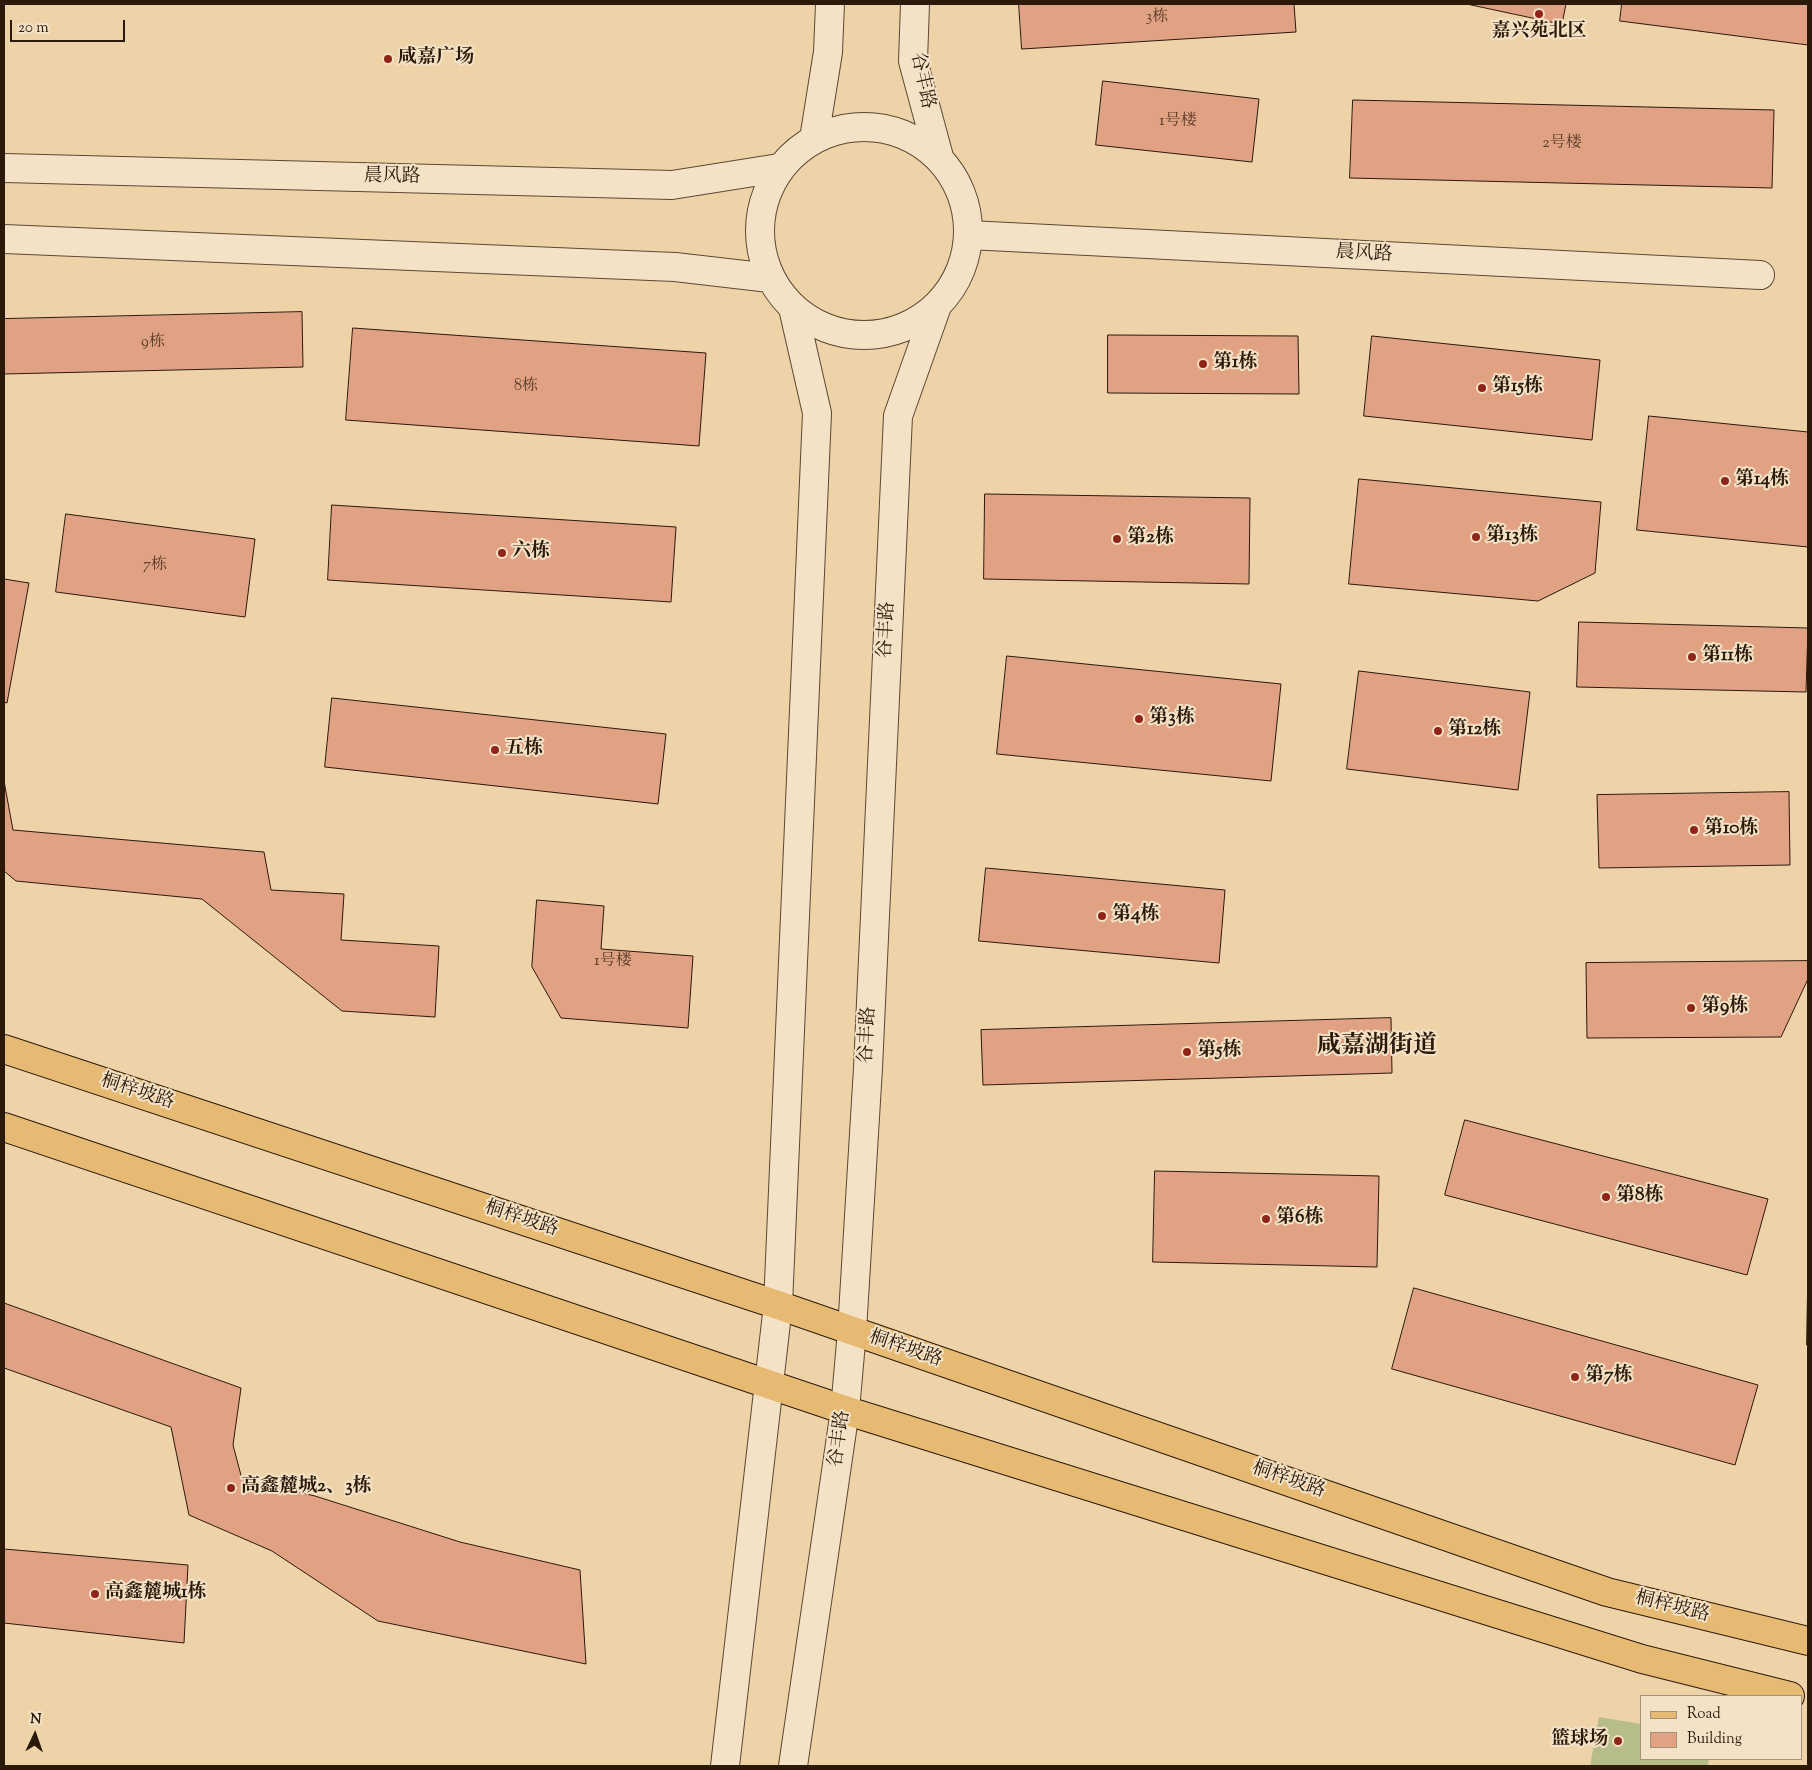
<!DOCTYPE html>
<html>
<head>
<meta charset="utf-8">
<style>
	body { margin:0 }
	#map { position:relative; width:1812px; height:1770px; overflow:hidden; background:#eed3a9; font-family:"Sorts Mill Goudy",serif }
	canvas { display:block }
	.frame { position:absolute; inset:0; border:5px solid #2b190a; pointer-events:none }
	.legend { position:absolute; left:1640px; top:1695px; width:162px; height:65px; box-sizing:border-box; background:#f4e2c7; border:1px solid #a4927b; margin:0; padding:6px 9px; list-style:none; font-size:15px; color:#2b190a }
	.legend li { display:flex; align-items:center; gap:10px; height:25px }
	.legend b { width:25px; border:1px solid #a4927b }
	.north { position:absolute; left:10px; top:1710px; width:50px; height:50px; -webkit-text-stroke:4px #f4e2c7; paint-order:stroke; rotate:3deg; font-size:14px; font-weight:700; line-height:20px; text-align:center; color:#2b190a }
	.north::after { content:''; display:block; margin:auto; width:18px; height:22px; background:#2b190a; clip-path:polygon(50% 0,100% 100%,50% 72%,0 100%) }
	.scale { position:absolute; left:10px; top:20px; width:115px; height:22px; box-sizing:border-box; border:2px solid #2b190a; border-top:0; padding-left:6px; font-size:15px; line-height:18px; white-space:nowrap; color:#2b190a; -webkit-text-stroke:4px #f4e2c7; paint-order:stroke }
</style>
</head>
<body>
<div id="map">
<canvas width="1812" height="1770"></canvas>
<div class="frame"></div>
<ul class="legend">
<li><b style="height:6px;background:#e7ba74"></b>Road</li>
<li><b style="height:14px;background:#e1a283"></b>Building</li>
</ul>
<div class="north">N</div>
<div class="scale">20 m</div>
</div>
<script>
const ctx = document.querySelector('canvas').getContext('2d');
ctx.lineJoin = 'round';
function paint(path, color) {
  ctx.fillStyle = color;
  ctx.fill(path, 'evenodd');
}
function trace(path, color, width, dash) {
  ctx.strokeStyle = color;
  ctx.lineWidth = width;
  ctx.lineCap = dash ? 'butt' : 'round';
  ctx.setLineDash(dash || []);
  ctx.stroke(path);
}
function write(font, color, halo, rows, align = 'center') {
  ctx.font = font + ' "Sorts Mill Goudy","Noto Serif SC",serif';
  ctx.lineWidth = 4;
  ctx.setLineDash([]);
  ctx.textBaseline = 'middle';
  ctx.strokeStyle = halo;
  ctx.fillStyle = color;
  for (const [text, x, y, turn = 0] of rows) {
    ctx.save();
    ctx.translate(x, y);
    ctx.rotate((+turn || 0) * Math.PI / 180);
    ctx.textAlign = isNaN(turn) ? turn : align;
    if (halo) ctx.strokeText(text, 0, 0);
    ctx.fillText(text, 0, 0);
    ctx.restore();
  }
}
paint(new Path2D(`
	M1599,1717L1641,1724V1759H1709L1708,1766H1590Z`), '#b7bd89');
const building = new Path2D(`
	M1019,4H1294L1296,32L1022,49Z
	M1467,4H1566L1562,24Z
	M1622,4H1808V45L1620,21Z
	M1103,81L1259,99L1252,162L1096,145Z
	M1353,100L1774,110L1772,188L1350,178Z
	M302,312L303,367L4,374V319Z
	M353,328L706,353L699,446L346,420Z
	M1108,335L1298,336L1299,394L1108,393Z
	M1372,336L1600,360L1592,440L1364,416Z
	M1649,416L1808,432V547L1637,530Z
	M1359,479L1601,502L1595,573L1538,601L1349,584Z
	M985,494L1250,498L1249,584L984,579Z
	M332,505L676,527L671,602L328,580Z
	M66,514L255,539L245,617L56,592Z
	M4,579L29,583L7,703L4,702Z
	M1579,622L1808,628L1806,692L1577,687Z
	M1007,656L1281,684L1271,781L997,754Z
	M1359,671L1530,692L1518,790L1347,769Z
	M332,698L666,734L658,804L325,767Z
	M4,781L13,830L264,852L271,890L344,894L341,940L439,946L435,1017L342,1011L202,899L16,881L4,871Z
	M1789,792L1790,865L1599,868L1597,795Z
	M986,868L1225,890L1219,963L979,941Z
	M537,900L604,906L601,949L693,956L688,1028L561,1018L532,967Z
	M1808,961V979L1781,1037L1587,1038L1586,963Z
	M1391,1018L1392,1073L983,1085L981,1030Z
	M1465,1120L1768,1199L1747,1275L1445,1195Z
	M1155,1171L1379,1176L1377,1267L1153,1262Z
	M1808,1268V1345H1807Z
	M1414,1288L1758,1385L1735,1465L1392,1369Z
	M4,1303L241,1388L233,1445L242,1479L315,1496L460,1542L580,1570L586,1664L378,1621L272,1551L189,1515L171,1427L4,1368Z
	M4,1549L188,1565L184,1643L4,1623Z`);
paint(building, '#e1a283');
trace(building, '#2b190a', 1);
const tertiary = new Path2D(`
	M915,4L913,61L939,157
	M760 231a104 104 0 1 1 208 0a104 104 0 1 1-208 0Z
	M814,139L828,52L830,4
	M4,168L672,185L779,168
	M969,235L1760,275
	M4,239L675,267L770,278
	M725,1766L778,1305L817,413L793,308
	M793,1766L845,1410L852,1331L868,1068L898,416L937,306`);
const primary = new Path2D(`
	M4,1049L778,1305L1607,1592L1808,1641
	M4,1127L854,1413L1642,1659L1790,1696`);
trace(tertiary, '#5c4832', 30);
trace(primary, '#2b190a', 30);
trace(tertiary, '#f4e2c7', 28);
trace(primary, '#e7ba74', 28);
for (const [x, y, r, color] of [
	[1539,14,5,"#8f2418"],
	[388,59,5,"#8f2418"],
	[1203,364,5,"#8f2418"],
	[1482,388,5,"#8f2418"],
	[1725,481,5,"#8f2418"],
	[1476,537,5,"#8f2418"],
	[1117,539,5,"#8f2418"],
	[502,553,5,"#8f2418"],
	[1692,657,5,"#8f2418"],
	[1139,719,5,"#8f2418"],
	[1438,731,5,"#8f2418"],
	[495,750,5,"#8f2418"],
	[1694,830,5,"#8f2418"],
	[1102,916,5,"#8f2418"],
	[1691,1008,5,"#8f2418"],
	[1187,1052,5,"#8f2418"],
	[1606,1197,5,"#8f2418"],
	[1266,1219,5,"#8f2418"],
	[1575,1377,5,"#8f2418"],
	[231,1488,5,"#8f2418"],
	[95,1594,5,"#8f2418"],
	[1618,1741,5,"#8f2418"]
]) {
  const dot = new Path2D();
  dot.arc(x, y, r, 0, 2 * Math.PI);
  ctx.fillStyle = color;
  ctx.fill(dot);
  trace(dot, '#f4e2c7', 2);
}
write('16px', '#583b28', null, [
	["3栋",1157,18],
	["1号楼",1178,122],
	["2号楼",1562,144],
	["9栋",153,343],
	["8栋",526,387],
	["7栋",155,566],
	["1号楼",613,962]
]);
write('bold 19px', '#2b190a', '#f4e2c7', [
	["嘉兴苑北区",1539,33,"center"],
	["咸嘉广场",398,59],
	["第1栋",1213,364],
	["第15栋",1492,388],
	["第14栋",1735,481],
	["第13栋",1486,537],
	["第2栋",1127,539],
	["六栋",512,553],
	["第11栋",1702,657],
	["第3栋",1149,719],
	["第12栋",1448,731],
	["五栋",505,750],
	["第10栋",1704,830],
	["第4栋",1112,916],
	["第9栋",1701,1008],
	["第5栋",1197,1052],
	["第8栋",1616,1197],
	["第6栋",1276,1219],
	["第7栋",1585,1377],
	["高鑫麓城2、3栋",241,1488],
	["高鑫麓城1栋",105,1594],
	["篮球场",1608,1741,"right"]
], 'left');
write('19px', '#2b190a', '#f4e2c7', [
	["谷丰路",921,81,78],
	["晨风路",392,178,1],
	["晨风路",1364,255,3],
	["谷丰路",888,630,-87],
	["谷丰路",869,1035,-87],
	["桐梓坡路",137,1093,18],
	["桐梓坡路",521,1220,18],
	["桐梓坡路",905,1350,19],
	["谷丰路",841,1439,-82],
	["桐梓坡路",1288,1481,19],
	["桐梓坡路",1672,1608,14]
]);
write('bold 24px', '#2b190a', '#f4e2c7', [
	["咸嘉湖街道",1377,1048]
]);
</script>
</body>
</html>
